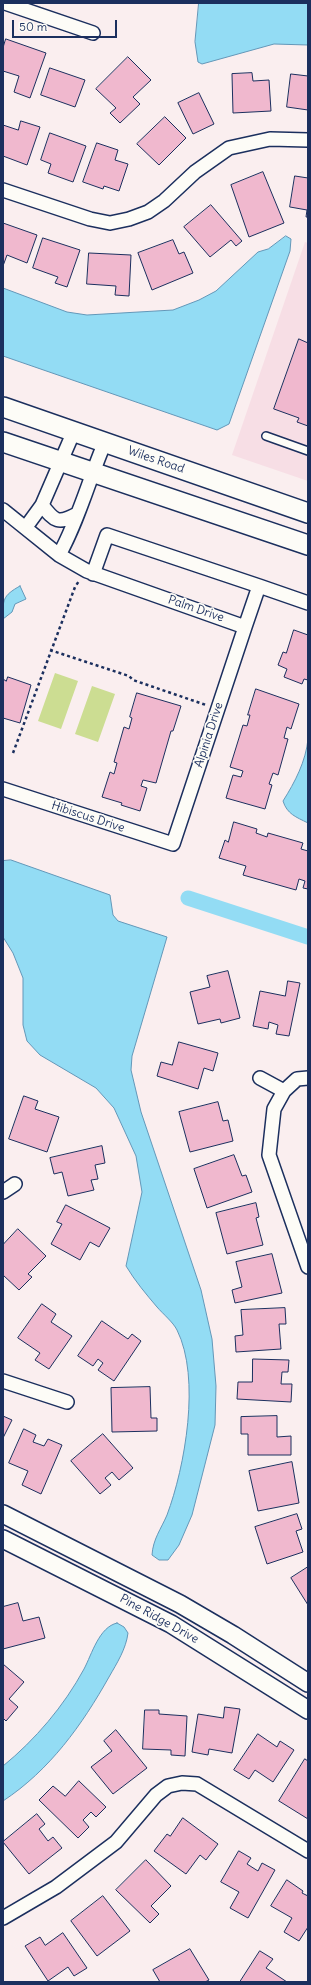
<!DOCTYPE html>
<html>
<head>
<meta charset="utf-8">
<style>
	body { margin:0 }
	#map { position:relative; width:311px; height:1985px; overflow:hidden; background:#faeeef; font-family:Delius,sans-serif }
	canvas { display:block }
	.frame { position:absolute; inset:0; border:4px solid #1b2f5e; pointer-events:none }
	.scale { position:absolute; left:12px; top:20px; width:105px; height:18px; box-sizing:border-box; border:2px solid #1b2f5e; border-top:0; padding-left:5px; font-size:12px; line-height:14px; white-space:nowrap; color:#1b2f5e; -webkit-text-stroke:3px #fdfcf7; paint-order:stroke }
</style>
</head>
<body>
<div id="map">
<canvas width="311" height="1985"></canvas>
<div class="frame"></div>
<div class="scale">50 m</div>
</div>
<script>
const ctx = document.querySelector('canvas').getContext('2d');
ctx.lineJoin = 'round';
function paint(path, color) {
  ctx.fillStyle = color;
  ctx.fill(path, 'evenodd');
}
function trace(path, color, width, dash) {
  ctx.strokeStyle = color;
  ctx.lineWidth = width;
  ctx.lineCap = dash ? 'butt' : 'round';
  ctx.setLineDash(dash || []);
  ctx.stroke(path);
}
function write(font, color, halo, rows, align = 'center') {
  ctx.font = font + ' Delius,sans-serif';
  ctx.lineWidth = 3.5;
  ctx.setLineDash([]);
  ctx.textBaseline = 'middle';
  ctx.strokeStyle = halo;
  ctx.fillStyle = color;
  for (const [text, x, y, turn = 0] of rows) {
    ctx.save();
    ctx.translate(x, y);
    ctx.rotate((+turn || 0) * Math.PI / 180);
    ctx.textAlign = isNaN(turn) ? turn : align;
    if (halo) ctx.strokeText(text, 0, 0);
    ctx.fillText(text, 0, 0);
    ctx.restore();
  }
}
paint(new Path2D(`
	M305,242L308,243V481L232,455Z`), '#f7dee5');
paint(new Path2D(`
	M55,673L78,681L61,729L38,721Z
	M92,686L115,694L98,742L75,734Z`), '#ccdd92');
const water = new Path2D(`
	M199,3H308V45L274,44L202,64L198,62L195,42Z
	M286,236L291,239L290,251L229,424L217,430L3,356V288L67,312L87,315L173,310L199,300L216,291L258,252L268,249Z
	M20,586L26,599L15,604L12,612L3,619C3,600 2,596 20,586Z
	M308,739V823C296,817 287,814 283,801C295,782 306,761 308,739Z
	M11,860L110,895L113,915L118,921L167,937L132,1056L131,1070L141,1112L201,1290L212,1339L216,1386L215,1425L192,1515L179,1545L168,1560H159L152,1555C153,1539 161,1529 167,1515C185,1467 201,1378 177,1330C173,1322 163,1314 157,1307C146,1294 135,1281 126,1266L142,1192L136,1156L114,1108L96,1088L40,1055L27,1041L23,1025V978L13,953L3,937V861Z
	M117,1623L124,1627L128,1633C126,1649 117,1663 109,1677C82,1725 50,1770 3,1801V1766C35,1740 64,1706 84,1669C92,1654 99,1627 117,1623Z`);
paint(water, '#93dcf4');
trace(water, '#6397b8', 1);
trace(new Path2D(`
	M188,898L308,937`), '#93dcf4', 15);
const building = new Path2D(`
	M6,39L46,53L30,98L14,92L19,76L3,71V48Z
	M128,57L151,80L133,97L140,104L120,123L110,113L116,108L96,89Z
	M50,68L85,80L75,107L41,95Z
	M252,73L253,81L269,80L271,111L233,113L232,74Z
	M291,74L308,76V110L287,107Z
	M199,93L214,124L193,134L178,103Z
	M165,117L186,138L159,165L137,144Z
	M21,121L40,127L27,165L3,156V125L18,130Z
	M50,133L86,146L73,182L48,173L51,164L41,160Z
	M97,143L118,150L115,160L128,164L119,191L104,186L103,189L83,182Z
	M263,172L284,223L249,237L231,185Z
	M295,176L308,178V217H306L307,210L290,207Z
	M211,205L242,241L236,246L231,240L210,257L184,227Z
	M3,223L37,235L27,263L7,255L3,266Z
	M43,238L80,250L67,287L55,283L58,277L33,268Z
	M173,240L179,254L184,252L193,273L152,290L138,253Z
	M89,253L131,255L129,296L115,295L116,286L87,284Z
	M299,339L308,343V426L297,422L299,418L274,409Z
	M294,630L308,635V680L304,679L302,684L284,677L287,669L278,665L283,652L286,653Z
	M8,677L31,685L20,723L3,718V679L6,681Z
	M256,689L299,704L291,729L287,727L284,738L288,739L278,775L273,773L269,784L272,785L265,809L226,798L233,775L241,777L243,771L230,767L243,725L247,726L250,715H248Z
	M137,693L181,706L173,731H171L156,783L143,780L141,786L147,788L140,811L121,805L122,803L102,797L110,772L114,774L117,763L114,762L124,727L129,729L132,718L130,717Z
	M234,822L257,829L256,833L267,837L268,833L303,843L301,849L308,851V889L303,888L305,881L299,879L296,890L243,875L246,866L219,858L225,840L228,842Z
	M228,971L240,1018L221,1023L220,1019L198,1024L190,992L210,987L207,976Z
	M288,981L300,983L289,1036L276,1034L278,1025L269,1022L268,1029L253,1026L260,991L285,996Z
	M179,1042L218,1053L213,1071L204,1068L198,1089L157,1076L161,1062L172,1065Z
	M24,1096L38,1101L35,1109L59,1117L47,1152L9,1139Z
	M218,1102L223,1121L228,1120L233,1141L190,1152L179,1112Z
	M102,1146L105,1163L95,1165L98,1179L91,1180L94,1190L68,1196L62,1172L54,1174L50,1158Z
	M234,1155L242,1176L246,1175L252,1192L207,1208L194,1169Z
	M256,1203L259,1217L256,1218L263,1245L227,1254L216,1213Z
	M66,1205L110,1228L99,1247L90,1242L80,1260L51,1244L62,1224L57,1222Z
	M18,1229L46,1256L28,1274L32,1277L19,1290L3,1275V1245Z
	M272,1254L282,1293L235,1303L232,1290L242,1287L236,1262Z
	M42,1304L56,1314L51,1322L72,1336L49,1369L35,1360L40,1353L18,1338Z
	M285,1308L286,1324H279L281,1349L236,1352L235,1336L243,1335L241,1310Z
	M102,1321L128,1339L132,1334L141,1341L114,1381L98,1370L103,1363L98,1359L93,1366L78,1356Z
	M253,1359L289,1360L288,1372H282L281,1384H292L291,1402L237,1399L238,1382H252Z
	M150,1387L151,1418H157V1431L112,1432L111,1388Z
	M3,1416L12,1420L3,1438Z
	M277,1416V1437L291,1436V1455H248V1434H241V1417Z
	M24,1429L36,1435L33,1442L44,1446L48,1439L62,1445L41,1494L22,1485L28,1471L9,1463Z
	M103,1434L133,1468L119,1480L112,1472L105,1478L111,1485L100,1494L71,1461Z
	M292,1462L299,1503L258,1511L249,1471Z
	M297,1514L302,1529L296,1531L303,1552L267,1564L255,1527Z
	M308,1567V1605L291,1578Z
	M18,1603L23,1621L39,1617L45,1638L3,1649V1607Z
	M3,1664L24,1682L9,1699L18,1707L6,1721L3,1718Z
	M225,1707L240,1709L232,1753L209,1749L208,1755L192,1752L198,1714L223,1718Z
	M145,1710H159V1714L187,1716L185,1756L171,1755V1750L143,1749Z
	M116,1730L147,1768L113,1794L91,1767L112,1751L104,1741Z
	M258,1734L277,1747L280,1741L294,1750L273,1782L255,1770L249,1779L234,1770Z
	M305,1759L308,1761V1819L279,1801Z
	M79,1781L106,1807L96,1817L91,1812L83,1820L89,1827L78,1838L39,1800L53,1786L65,1796Z
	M37,1814L45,1824L39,1829L48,1841L53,1837L62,1848L29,1874L3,1842Z
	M183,1818L218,1844L206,1860L200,1855L186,1874L154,1851L167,1834L170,1836Z
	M239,1851L251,1858L247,1864L258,1871L262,1863L275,1870L248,1918L230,1908L239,1892L221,1882Z
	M146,1860L171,1886L151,1906L159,1914L150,1923L116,1890Z
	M287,1880L303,1891L302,1893L308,1896V1927L299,1941L284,1932L292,1918L271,1906Z
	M103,1896L130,1931L97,1956L71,1921Z
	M63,1933L87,1968L74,1976L68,1967L48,1981L25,1946L40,1937L45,1945Z
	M190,1949L209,1980L205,1982H160L153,1970Z
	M260,1951L273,1959L266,1968L287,1982H240Z`);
paint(building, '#f0b8ce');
trace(building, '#1b2f5e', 1);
const service = new Path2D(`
	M266,436L308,451`);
const minor = new Path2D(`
	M5,3L93,33
	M3,190L90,219L110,223L129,219L148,212L164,201L195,172L229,148L270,139L308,140
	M42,505C55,522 58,524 77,514
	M3,510L59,555L87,571L245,627L259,586L308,603
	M26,527L42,505L74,431
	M59,555C79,519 89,479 105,442
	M93,574L107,535L259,586
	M3,789L173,844L245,627
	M260,1078L284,1091
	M308,1078L297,1079L284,1091L274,1109L269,1155L308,1267
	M3,1192L15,1184
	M3,1381L67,1402
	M3,1918L56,1887L116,1842L156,1795L168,1786L182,1783L197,1784L308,1851`);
const tertiary = new Path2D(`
	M3,1514L180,1604L233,1635L308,1683
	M3,1539L171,1624L308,1710`);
const secondary = new Path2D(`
	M3,407L308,513
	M3,442L308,545`);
trace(service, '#1b2f5e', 10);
trace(minor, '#1b2f5e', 16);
trace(tertiary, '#1b2f5e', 20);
trace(secondary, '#1b2f5e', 22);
trace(new Path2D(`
	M50,650L129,676L133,680L206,705
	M13,753L75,587L79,581`), '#1b2f5e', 2.5, [3, 3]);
trace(service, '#fdfcf7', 7);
trace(minor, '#fdfcf7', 13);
trace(tertiary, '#fdfcf7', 17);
trace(secondary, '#fdfcf7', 19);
write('12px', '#1b2f5e', '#fdfcf7', [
	["Wiles Road",156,460,19],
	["Palm Drive",196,609,19],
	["Alpinia Drive",209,735,-72],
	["Hibiscus Drive",88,817,18],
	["Pine Ridge Drive",159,1619,29]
]);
</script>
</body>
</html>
